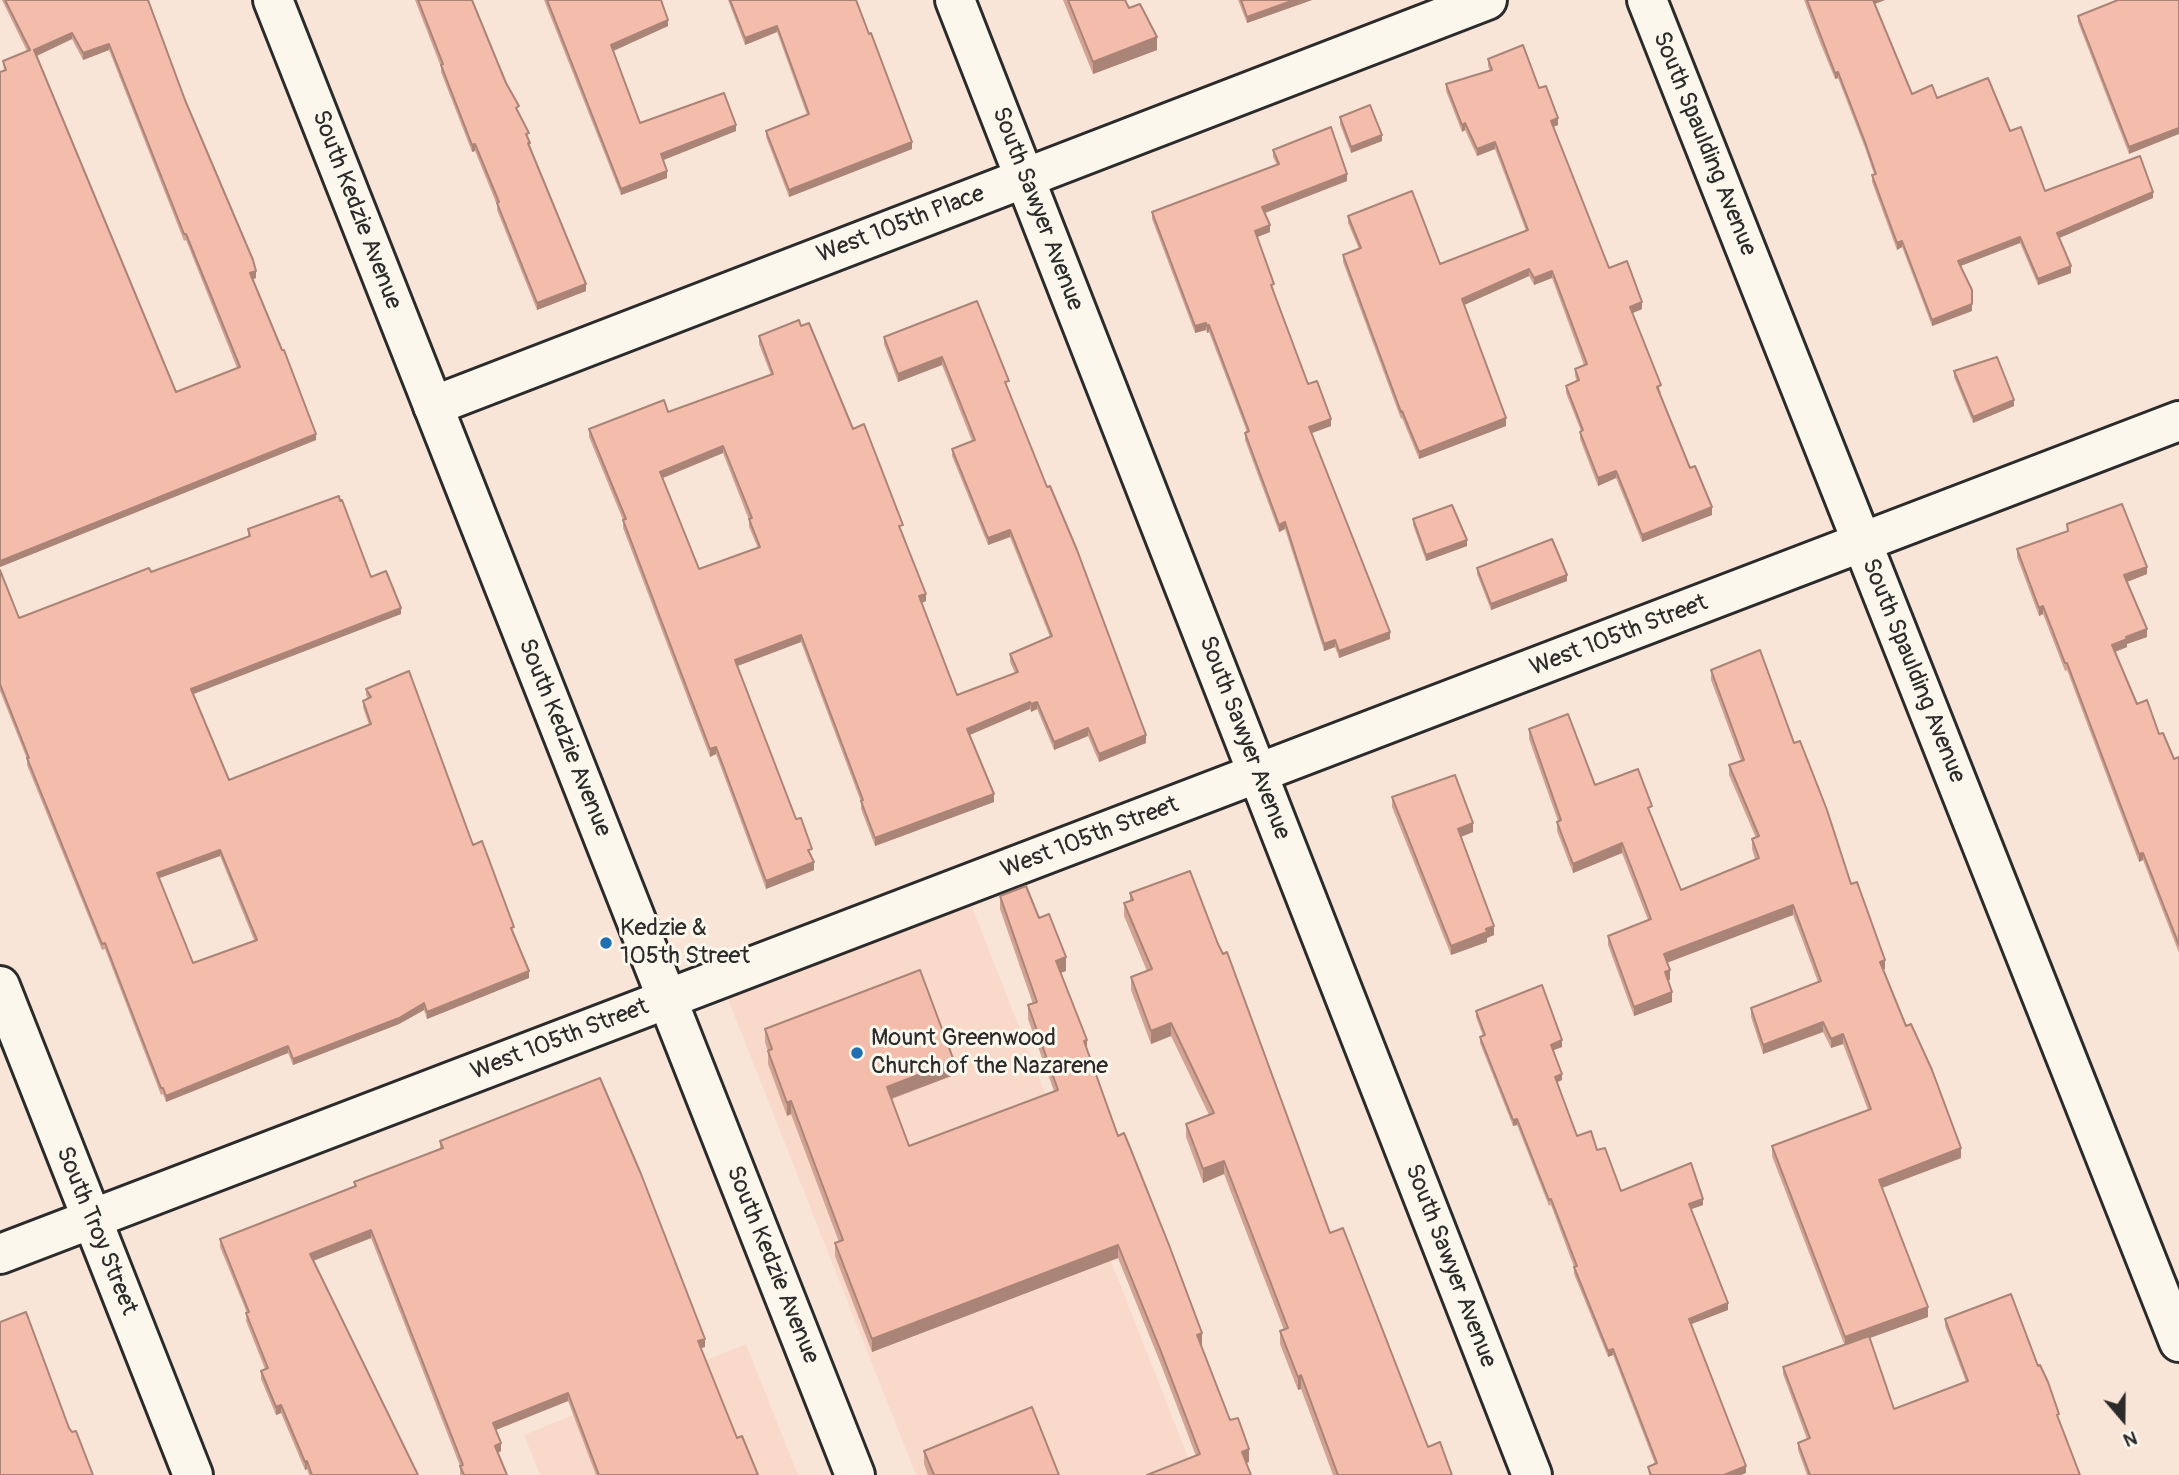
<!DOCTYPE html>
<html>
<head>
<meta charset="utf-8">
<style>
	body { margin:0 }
	#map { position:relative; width:2179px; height:1475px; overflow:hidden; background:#f9e5d8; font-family:Pangolin,sans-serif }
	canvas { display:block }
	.north { position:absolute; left:2088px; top:1384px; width:70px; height:70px; -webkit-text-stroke:5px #fbf7ec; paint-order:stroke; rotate:160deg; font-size:19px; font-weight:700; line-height:28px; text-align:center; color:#2b2b2b }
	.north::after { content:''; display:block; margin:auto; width:24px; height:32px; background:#2b2b2b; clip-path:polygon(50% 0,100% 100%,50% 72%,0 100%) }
</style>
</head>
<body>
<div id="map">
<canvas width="2179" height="1475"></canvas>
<div class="north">N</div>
</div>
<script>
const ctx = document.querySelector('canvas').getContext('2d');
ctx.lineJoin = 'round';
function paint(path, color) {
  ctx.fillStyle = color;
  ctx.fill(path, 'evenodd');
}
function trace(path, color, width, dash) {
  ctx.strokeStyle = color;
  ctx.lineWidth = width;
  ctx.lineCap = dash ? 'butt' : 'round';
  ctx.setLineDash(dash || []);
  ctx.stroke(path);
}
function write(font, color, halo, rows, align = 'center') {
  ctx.font = font + ' Pangolin,sans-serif';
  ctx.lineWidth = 6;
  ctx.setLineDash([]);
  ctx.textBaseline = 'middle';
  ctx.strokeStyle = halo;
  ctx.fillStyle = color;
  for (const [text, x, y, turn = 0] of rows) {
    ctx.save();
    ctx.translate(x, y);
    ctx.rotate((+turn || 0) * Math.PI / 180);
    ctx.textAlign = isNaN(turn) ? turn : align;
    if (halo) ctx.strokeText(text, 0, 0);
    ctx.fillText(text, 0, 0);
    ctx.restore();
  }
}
paint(new Path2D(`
	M965,889L1195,1475H916L720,979Z
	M746,1344L798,1475H540L524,1435Z`), '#f8d9ca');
const street = new Path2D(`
	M955,0L1532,1475
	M1647,0L2179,1342
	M433,406L1487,0
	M0,986L193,1475
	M0,1254L2179,421`);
const secondary = new Path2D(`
	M273,0L855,1475`);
trace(street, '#2b2b2b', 44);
trace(secondary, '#2b2b2b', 44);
trace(street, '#fbf7ec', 38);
trace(secondary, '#fbf7ec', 38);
paint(new Path2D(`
	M2,0H148L185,100L256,278L253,279L316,440L0,567V72L4,71L3,61L27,51ZM72,39L83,60L109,50L184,241L186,240L237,368L176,392L37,56Z
	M415,0H472L519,113L529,140L530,148L586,291L537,310L497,210V205L475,151L472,152L441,72V67Z
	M544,0H661L668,26L613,51L640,123L736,131L663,160L667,178L621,195Z
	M728,0H856L912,149L789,197L766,137V131L807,115L777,32L745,45Z
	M1063,0H1125L1129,8L1157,50L1093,74Z
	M1238,0H1312L1247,23Z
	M1804,0H1885L1874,4L1912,94L1937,98L2010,131L2045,191L2153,198L2059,238L2071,273L2038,285L2020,243L1960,266L1972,311L1932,326L1902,247L1897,250L1872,182V175L1874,174L1865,148L1838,78L1835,79L1819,40Z
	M2179,0L2129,154L2078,22V16Z
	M1488,59L1539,88L1558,125L1553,127L1609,268L1642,309L1633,313L1661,393H1660L1690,468L1712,515L1642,542L1616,478L1598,486L1580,439V432L1581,431L1566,393V386L1577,381L1575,376V369L1584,365L1552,278L1534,285L1529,276L1464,305L1506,426L1419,459L1402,418L1401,419L1343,262V255L1359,249L1348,223V216L1440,264L1526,231L1495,149L1477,156L1465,130L1462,132L1446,91V84L1490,71L1488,66Z
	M1340,117L1382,141L1351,153L1340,124Z
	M1273,150L1347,181L1265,213L1270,232L1257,237L1274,291H1273L1308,384L1331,426L1312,433L1390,639L1339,658L1335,647L1324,651L1285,529L1279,532L1245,440V433L1247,432L1209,332L1207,333L1206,330L1195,333L1152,219V212L1277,165L1273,157Z
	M977,301L1008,389L1146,743L1099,762L1088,736L1054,750L1037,709L1031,712L1030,709L970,735L994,802L875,846L861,809V802L801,642L737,666L796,819L812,856L811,857L814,870L766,889L716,754L710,757L623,528V520L589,437V429L668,412L771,375L759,344V336L853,429L903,533L926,601L922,603L957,695L1015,673L1010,662V654L1050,637L1010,537L988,545L952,456V449L972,441L942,365L898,382L884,344V337ZM723,453L749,520V527L758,548L699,569L663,478Z
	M1954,371L2014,406L1973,423L1954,377Z
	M1413,519L1467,546L1426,561L1413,525Z
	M2067,524L2147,574L2127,582L2147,637L2127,644V647L2115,652L2137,704L2159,734L2174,759L2179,757V953L2143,860L2139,862L2067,670L2065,671L2043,614L2039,616L2017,557V549L2067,531Z
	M248,529L371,577L401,614L193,694L229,780L369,725L363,707V701L368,699L366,695V689L473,845L514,934L529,978L427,1019L424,1010L399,1024L293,1065L288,1053L166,1102L163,1094L161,1095L105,949L102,950L27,765V759L0,691V570L19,618L151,572L248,537ZM220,856L254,940L193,963L159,878Z
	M1477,568L1567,581L1491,610L1477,574Z
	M1711,670L1794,743L1885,969L1883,970L1961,1158L1882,1188L1928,1317L1869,1338L1894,1409L1966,1382L1945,1326V1319L2059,1420L2080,1475H1807L1798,1450V1443L1807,1439L1783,1374V1367L1844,1344L1772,1156V1146L1868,1110L1843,1044L1831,1048L1823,1032L1763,1054L1751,1017V1008L1818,982L1793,915L1667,962L1670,980L1668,981L1672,1002L1634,1016L1608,945V936L1648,920L1622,853L1573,873L1557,831V822L1558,821L1529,739V729L1595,785L1652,816L1681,890L1755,859L1752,849V839L1756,838L1729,775V765L1741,761L1711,680Z
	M1392,797L1473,832L1461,837L1494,935L1487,938V942L1451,955L1392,807Z
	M1130,893L1330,1233L1428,1447L1452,1475H1333L1301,1389L1298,1390L1280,1344V1331L1284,1330L1224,1174L1203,1183L1186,1137V1124L1209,1115L1171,1036L1151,1044L1131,990V977L1147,971L1124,916V903L1130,901Z
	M1000,896L1039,918L1066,971L1061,973L1087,1052L1118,1136L1202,1347L1230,1420L1249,1462L1196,1456L1160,1362L1118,1258L872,1352L835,1256V1243L839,1242L791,1114L787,1116L768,1064V1051L765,1042V1029L954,1075L892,1099L909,1146L1054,1091L1028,1019V1005L1033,1004L1000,909Z
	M1476,1011L1562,1047L1554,1050L1562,1080L1557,1082L1577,1136L1597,1150L1621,1191L1703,1205L1691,1209L1728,1310L1691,1324L1746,1473L1741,1475H1649L1648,1467L1655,1464L1613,1355L1608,1357L1574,1274V1267L1551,1205L1549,1206L1517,1125L1513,1126L1480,1043V1037L1483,1036L1476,1017Z
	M440,1141L705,1347L701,1348L737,1438L758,1475H596L568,1401L496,1430L501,1451L498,1453L507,1475H460V1466L371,1238L313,1261L418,1475H309L307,1469L305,1470L281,1413L276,1415L261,1379V1371L265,1369L246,1321L247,1313L220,1247V1239L354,1187V1182L440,1149Z
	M924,1451L1059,1475H928L924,1464Z`), '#d2a293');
paint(new Path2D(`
	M1294,0H1312L1247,23V17Z
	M1872,0H1885L1872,5Z
	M668,20V26L611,52V45Z
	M777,26V32L745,45V38Z
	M72,33V39L34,57V50Z
	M1157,37V50L1093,74V62Z
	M109,44V50L83,60V53Z
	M1838,72V78L1835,79V73Z
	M1558,118V125L1551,128V121Z
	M1465,123V130L1462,132V125Z
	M736,125V131L661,161V154Z
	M2179,128V134L2129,154V147Z
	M1382,135V141L1351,153V147Z
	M912,142V149L789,197V190Z
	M1495,142V149L1477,156V149Z
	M475,144V151L472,152V145Z
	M667,171V178L621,195V189Z
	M1347,174V181L1262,214V207Z
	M2153,192V198L2057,239V233Z
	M1270,225V232L1255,238V231Z
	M2020,237V243L1958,267V261Z
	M1902,241V247L1897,250V243Z
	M2071,266V273L2038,285V279Z
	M1529,269V276L1462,306V299Z
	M256,271V278L250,280V273Z
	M1552,271V278L1534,285V278Z
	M586,284V291L537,310V303Z
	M1642,302V309L1630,314V307Z
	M1972,304V311L1932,326V320Z
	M1206,323V330L1195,333V326Z
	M1209,325V332L1207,333V326Z
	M942,357V365L898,382V374Z
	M2014,400V406L1973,423V417Z
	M1506,418V426L1419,459V452Z
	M1331,419V426L1309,434V427Z
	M316,434V440L0,567V561Z
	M723,446V453L660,479V472Z
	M1616,471V478L1598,486V478Z
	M1712,507V515L1642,542V535Z
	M1285,522V529L1279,532V525Z
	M1010,530V537L988,545V538Z
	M1467,540V546L1426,561V555Z
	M2147,567V574L2124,583V575Z
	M1567,575V581L1491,610V604Z
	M926,594V601L919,604V596Z
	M2043,606V614L2039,616V608Z
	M401,608V614L191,695V689Z
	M2147,629V637L2127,644V647L2112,653V645L2126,637Z
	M1390,632V639L1339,658V651Z
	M801,635V642L735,667V660Z
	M1335,640V647L1324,651V644Z
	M1030,702V709L967,736V729Z
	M1037,702V709L1031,712V704Z
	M1088,728V736L1054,750V742Z
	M1146,735V743L1099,762V754Z
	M716,747V754L710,757V749Z
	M994,794V802L875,846V838Z
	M1473,823V832L1458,838V829Z
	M1622,843V853L1573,873V864Z
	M220,850V856L157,879V873Z
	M2143,853V860L2139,862V854Z
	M814,862V870L766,889V881Z
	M1793,905V915L1664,964V954Z
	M1494,926V935L1487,938V942L1451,955V946Z
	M1066,957V971L1056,974V961Z
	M1885,960V969L1880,971V962Z
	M1670,970V980L1665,982V972Z
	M529,971V978L427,1019V1012Z
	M1672,992V1002L1634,1016V1007Z
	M424,1003V1010L399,1024L293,1065V1059Z
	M1823,1022V1032L1763,1054V1045Z
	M1171,1023V1036L1151,1044V1031Z
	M1843,1034V1044L1831,1048V1039Z
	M1087,1040V1053L1084,1041Z
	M1562,1040V1047L1551,1051V1045Z
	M288,1046V1053L166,1102V1096Z
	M954,1061V1075L887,1100V1087Z
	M1562,1074V1080L1555,1083V1077Z
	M791,1101V1114L787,1116V1103Z
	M1517,1119V1125L1513,1126V1120Z
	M1961,1148V1158L1879,1189V1180Z
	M1224,1161V1174L1203,1183V1169Z
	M1703,1199V1205L1689,1210V1204Z
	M371,1230V1238L310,1262V1254Z
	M1118,1245V1258L872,1352V1339Z
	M1728,1303V1310L1689,1325V1319Z
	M1928,1307V1317L1845,1347V1337Z
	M1202,1333V1347L1197,1348V1335Z
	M705,1339V1347L698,1349V1341Z
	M1613,1349V1355L1608,1357V1351Z
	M1301,1375V1389L1298,1390V1377Z
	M568,1393V1401L493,1431V1423Z
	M281,1405V1413L276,1415V1407Z
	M501,1443V1451L495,1454V1446Z
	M1249,1449V1462L1242,1465V1452Z
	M307,1461V1469L305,1470V1462Z
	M1746,1466V1473L1741,1475H1724Z`), '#ab8478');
const building = new Path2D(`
	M5,0H148L185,100L253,260L256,271L250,273L282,350H284L316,434L0,561V72L6,70L3,61L30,50ZM72,33L83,53L109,44L184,234H186L240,367L176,392L34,50Z
	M418,0H472L506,83L519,106L516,108L529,133L526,134L530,143H528L586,284L537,303L497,203L499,202L475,144L472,145L441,65L443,64Z
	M547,0H661L668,20L611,45L640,123L724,93L736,125L661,154L667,171L621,189Z
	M730,0H856L869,34L871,33L912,142L789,190L766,131L809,114L777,26L745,38Z
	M1068,0H1125L1129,8L1140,4L1157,37L1093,62Z
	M1241,0H1294L1247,17Z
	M1807,0H1873L1912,94L1932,85L1937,98L1988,78L2010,131L2021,127L2045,191L2140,156L2153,192L2057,233L2071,266L2038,279L2020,237L1958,261L1972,290V304L1932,320L1902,241L1897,243L1872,175L1876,174L1865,142L1838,72L1835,73Z
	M2118,0H2179V128L2129,147L2078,16Z
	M1523,45L1539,88L1546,86L1558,118L1551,121L1609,268L1627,261L1642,302L1630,307L1661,385L1657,387L1690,468L1695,466L1712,507L1642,535L1616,471L1598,478L1580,432L1583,430L1566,386L1579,380L1575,369L1587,364L1552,271L1534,278L1529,269L1462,299L1506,418L1419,452L1402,411L1401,412L1343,255L1361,248L1348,216L1412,191L1440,264L1528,230L1495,142L1477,149L1465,123L1462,125L1446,84L1492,70L1488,59Z
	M1370,105L1382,135L1351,147L1340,117Z
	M1331,127L1347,174L1262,207L1270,225L1255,231L1274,284L1271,285L1308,384L1317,381L1331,419L1309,427L1390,632L1339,651L1335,640L1324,644L1285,522L1279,525L1245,433L1249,431L1209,325L1207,326L1206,323L1195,326L1152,212L1279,164L1273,150Z
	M977,301L1009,381L1005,382L1047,487L1050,486L1077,550L1146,735L1099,754L1088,728L1054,742L1037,702L1031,704L1030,702L967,729L994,794L875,838L861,801L863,800L801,635L735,660L796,819L801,818L812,849L808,850L814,862L766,881L716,747L710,749L623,520L626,519L589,429L664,400L668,412L773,374L759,336L799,320L801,326L809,323L853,429L864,424L903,525L899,526L926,594L919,596L957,695L1018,672L1010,654L1052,636L1010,530L988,538L952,449L975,440L942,357L898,374L884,337ZM723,446L752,518L749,519L760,547L699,569L660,472Z
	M1997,357L2014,400L1973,417L1954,371Z
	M339,496L340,501L342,500L371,577L386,571L401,608L191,689L229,780L371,724L363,701L371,697L366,689L409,671L473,845L482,841L514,927L511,928L529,971L427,1012L424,1003L399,1018L293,1059L288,1046L166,1096L163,1088H161L105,943L102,944L27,758H29L0,684V570L19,618L149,568L151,572L250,536L248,529ZM220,850L257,940L193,963L157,873Z
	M2122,504L2147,567L2124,575L2147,629L2126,637L2127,639L2112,645L2137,704L2147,700L2159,734L2163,733L2174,759L2179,757V945L2143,853L2139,854L2067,663H2065L2043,606L2039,608L2017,549L2068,531L2067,524Z
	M1452,505L1467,540L1426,555L1413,519Z
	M1552,539L1567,575L1491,604L1477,568Z
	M1760,650L1794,743L1800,741L1827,810L1851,884L1857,882L1885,960L1880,962L1906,1026L1911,1024L1932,1070L1961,1148L1879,1180L1928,1307L1845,1337L1772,1146L1871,1109L1843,1034L1831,1039L1823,1022L1763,1045L1751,1008L1821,981L1793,905L1664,954L1670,970L1665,972L1672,992L1634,1007L1608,936L1651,919L1622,843L1573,864L1557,822L1561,820L1529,729L1568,714L1595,785L1638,769L1652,806L1648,808L1681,890L1759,858L1752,839L1759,836L1729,765L1744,760L1711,670Z
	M1455,775L1473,823L1458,829L1494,926L1486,929L1487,932L1451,946L1392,797Z
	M1190,871L1218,944L1223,954L1227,952L1330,1233L1343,1228L1428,1447L1440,1442L1452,1475H1338L1301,1375L1298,1377L1280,1331L1288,1328L1224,1161L1203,1169L1186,1124L1214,1113L1171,1023L1151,1031L1131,977L1152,969L1124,903L1133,900L1130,893Z
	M1026,886L1039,918L1049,914L1066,957L1056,961L1087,1040L1084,1041L1118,1136L1124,1133L1129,1145L1169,1245L1202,1333L1197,1335L1230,1420L1238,1418L1249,1449L1242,1452L1251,1475H1147L1200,1454L1160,1349L1118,1245L872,1339L835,1243L843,1240L791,1101L787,1103L768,1051L772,1049L765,1029L920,970L954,1061L887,1087L909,1146L1058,1090L1028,1005L1037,1002L1000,896Z
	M1542,985L1562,1040L1551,1045L1562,1074L1555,1077L1577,1136L1591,1131L1597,1150L1605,1148L1621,1191L1691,1163L1703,1199L1689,1204L1728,1303L1689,1319L1746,1466L1724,1475H1651L1648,1467L1657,1463L1613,1349L1608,1351L1574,1267L1577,1266L1551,1199L1549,1200L1517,1119L1513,1120L1480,1037L1485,1035L1476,1011Z
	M600,1078L641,1174L705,1339L698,1341L737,1438L742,1436L758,1475H599L568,1393L493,1423L501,1443L495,1446L507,1475H464L460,1466L463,1465L371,1230L310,1254L418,1475H312L307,1461L305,1462L281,1405L276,1407L261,1371L268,1368L246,1313L249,1312L220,1239L356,1186L354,1182L443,1148L440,1141Z
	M2011,1294L2038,1366L2040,1365L2048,1382L2059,1414L2057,1415L2080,1475H1810L1798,1443L1810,1438L1783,1367L1869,1336L1894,1409L1968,1381L1945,1319Z
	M26,1312L69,1428L72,1432L76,1431L93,1475H0V1322Z
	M1032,1407L1059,1475H934L924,1451Z`);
paint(building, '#f4bcab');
trace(building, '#ab8478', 2);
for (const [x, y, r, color] of [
	[606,943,7,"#1f6fb2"],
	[857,1053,7,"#1f6fb2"]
]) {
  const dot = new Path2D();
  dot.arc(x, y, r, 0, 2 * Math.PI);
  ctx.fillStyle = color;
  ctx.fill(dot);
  trace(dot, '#fbf7ec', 2.5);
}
write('24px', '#2b2b2b', '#fbf7ec', [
	["South Spaulding Avenue",1704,144,68],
	["South Sawyer Avenue",1037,209,69],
	["South Kedzie Avenue",356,210,69],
	["West 105th Place",901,225,-21],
	["West 105th Street",1619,636,-21],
	["South Spaulding Avenue",1913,671,68],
	["South Kedzie Avenue",564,738,68],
	["South Sawyer Avenue",1244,738,69],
	["West 105th Street",1090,838,-21],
	["West 105th Street",560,1040,-21],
	["South Troy Street",96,1231,68],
	["South Kedzie Avenue",772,1265,68],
	["South Sawyer Avenue",1450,1266,69]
]);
write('24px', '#2b2b2b', '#fbf7ec', [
	["Kedzie &",620,929],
	["105th Street",620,957],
	["Mount Greenwood",871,1039],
	["Church of the Nazarene",871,1067]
], 'left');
</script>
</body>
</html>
